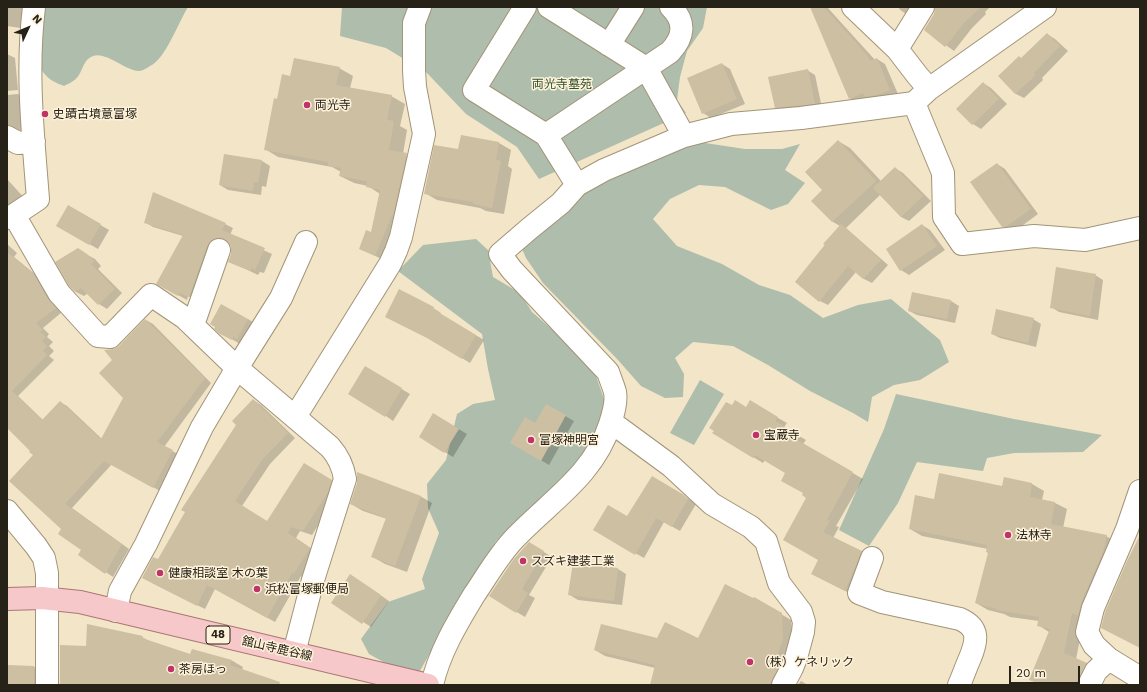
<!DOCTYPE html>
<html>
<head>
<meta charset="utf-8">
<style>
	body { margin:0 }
	#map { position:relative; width:1147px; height:692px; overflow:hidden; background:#f3e5c7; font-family:"Work Sans",sans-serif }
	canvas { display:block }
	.frame { position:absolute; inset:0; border:8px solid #272217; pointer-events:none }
	.north { position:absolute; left:8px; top:8px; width:40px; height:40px; -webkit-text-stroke:3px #fef2da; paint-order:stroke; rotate:46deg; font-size:11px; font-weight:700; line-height:16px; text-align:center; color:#272217 }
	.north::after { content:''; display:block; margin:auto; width:14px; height:18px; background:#272217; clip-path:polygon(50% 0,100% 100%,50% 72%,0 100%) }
	.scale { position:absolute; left:1009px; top:666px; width:71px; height:18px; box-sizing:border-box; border:2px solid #272217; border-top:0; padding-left:5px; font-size:12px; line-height:14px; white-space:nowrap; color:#272217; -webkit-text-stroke:3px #fef2da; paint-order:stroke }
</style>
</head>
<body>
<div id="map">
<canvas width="1147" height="692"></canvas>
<div class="frame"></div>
<div class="north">N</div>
<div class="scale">20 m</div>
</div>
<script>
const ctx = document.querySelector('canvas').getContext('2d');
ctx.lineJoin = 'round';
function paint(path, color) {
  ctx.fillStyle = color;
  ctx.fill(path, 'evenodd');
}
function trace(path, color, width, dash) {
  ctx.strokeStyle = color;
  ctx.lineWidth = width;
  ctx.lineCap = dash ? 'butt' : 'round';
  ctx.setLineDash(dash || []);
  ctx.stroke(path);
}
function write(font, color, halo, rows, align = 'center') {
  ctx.font = font + ' "Work Sans","Noto Sans JP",sans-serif';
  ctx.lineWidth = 3;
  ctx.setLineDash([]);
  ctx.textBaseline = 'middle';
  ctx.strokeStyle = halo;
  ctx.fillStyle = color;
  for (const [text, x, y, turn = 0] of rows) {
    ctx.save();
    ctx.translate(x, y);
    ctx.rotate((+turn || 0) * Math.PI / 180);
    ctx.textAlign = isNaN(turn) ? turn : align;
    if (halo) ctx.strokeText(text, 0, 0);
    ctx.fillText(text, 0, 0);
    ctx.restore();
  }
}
paint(new Path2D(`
	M43,7H188C179,21 165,60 150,66C147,68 142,71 139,71C124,70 106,51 93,56C84,60 84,66 80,73C77,80 70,83 64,86C56,83 49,80 43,72C36,62 42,21 43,7Z
	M342,7H707L703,28L687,51L680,77L677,100L686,113L539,179L517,147L466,114L427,73L386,48L340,36Z
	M692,141L745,149H782L800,144L785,170L805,183L788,204L771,210L725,187L699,185L670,199L653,219L677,246L722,264L759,285L790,295L823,318L858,305L891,299L940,340L949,362L920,380L894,385L872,397L868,422L853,413L810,391L768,365L733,346L693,342L675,358L684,374L683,397L665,398L641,386L618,360L543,283L526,258L516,235L534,212Z
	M476,239L488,250L493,277L520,293L532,312L592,364L605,402L595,442L564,481L496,541L467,588L417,676L387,664L369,654L361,639L388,602L425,589L422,579L439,533L428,508L427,484L446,460L457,414L473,404L495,400L488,369L482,334L398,271L423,245Z
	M700,380L724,394L694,445L670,433Z
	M896,394L1014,419L1102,435L1083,452L1014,453L987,458L983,471L917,462L898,503L869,546L839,530L884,429Z`), '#aebdac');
paint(new Path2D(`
	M7,7H30L27,29L7,26Z
	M811,7H827L875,60L877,59L885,64L898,94L858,103L850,98Z
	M900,7H919L912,18L899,9Z
	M936,7H990L985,12L986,14L972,28L954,51L925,30L935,14Z
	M1047,34L1055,39L1068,51L1042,78L1043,80L1024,98L1016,94L999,76L1021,59Z
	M7,54L15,58L18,90L7,91Z
	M722,64L730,69L745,104L711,118L703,113Z
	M339,68L353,76L350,88L391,96L405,104L400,126L407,130L403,154L420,162L389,263L360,248L372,233L380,194L368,186L354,183L340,176L341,172L332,167L278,157L265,149L278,100L291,77Z
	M807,70L815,75L822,108L784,112L776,107Z
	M983,83L991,88L1007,104L981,129L973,124Z
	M18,94L26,99L23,131L15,129L7,131V95Z
	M838,141L850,148L881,181L895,168L903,173L931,201L909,221L901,217L880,195L846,228L888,265L872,283L864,279L856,272L828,305L820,301L796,281L840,226L833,222L813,201L824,190Z
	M499,143L511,150L508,166L512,169L504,214L486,211L480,208L437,200L425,193L459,151Z
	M262,161L270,166L266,187L262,186L261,195L228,190L220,185Z
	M997,164L1005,169L1038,214L1015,231H1011L1003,226Z
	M7,179L27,201L7,214Z
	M68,206L109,230L98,249L57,226Z
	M145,222L225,224L233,228L230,235L272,254L264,273L260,272L258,275L229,261L232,254V247L230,242H226L198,301L188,296L187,300L158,284L183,236L153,227Z
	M922,225L930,230L945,250L909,275L901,270Z
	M7,244L17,253L14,257L41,279L62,312L43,328L49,334L47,337L53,342L49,346L54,351L49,356L54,360L18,396L43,420L60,402L67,406L102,439L124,397L113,360L114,350L119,347L146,320L153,324L211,383L164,447L180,455L160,491L112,464L72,508L129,549L113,577L79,554L82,550L62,529L34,455L7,425Z
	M78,250L95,259L101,266L98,269L122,293L107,309L99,304L88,293L84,296L76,292L70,285Z
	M1095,275L1103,280L1098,320L1059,312L1051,307Z
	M951,301L959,306L955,323L917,315L909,311Z
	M433,308L441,313L440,314L484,340L470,363L434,341L394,321Z
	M248,319L256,324L240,344L221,333L216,327Z
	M1033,319L1041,324L1036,347L1000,338L992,334Z
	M365,367L410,394L393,421L386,416Z
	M253,400L261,405L295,438L270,464L242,506L268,522L313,469L339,486L336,497L312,535L300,531L296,538L318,553L303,578L301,576L275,622L215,589L205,609L152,583L158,560Z
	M750,402L787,423L784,427L806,440L803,444L863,479L836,526L839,527L833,538L871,558L855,596L822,579L808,498L805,493L786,473L765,460L763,463L753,457L732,406L747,408Z
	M546,405L574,421L549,465L512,443L536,424Z
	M442,419L467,434L453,457L420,437Z
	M652,477L692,501L696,504L680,531L664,522L644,558L594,530L628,518Z
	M1005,479L1032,484L1044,491L1042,500L1055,503L1067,509L1063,528L1106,536L1118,543L1084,619L1076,659L1098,670L1090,685H1040L1030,679L1049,632L1038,625L1039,621L1010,617L1004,614L988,610L976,603L989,553L988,549L922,536L910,529L935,500L1003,487Z
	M420,496L432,503L407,572L385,564L373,557L387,519L363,511L351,504Z
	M529,543L552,557L529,595L535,598L525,617L490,596Z
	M618,569L626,574L622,605L578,600L570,595Z
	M358,580L389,601L371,627L332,602Z
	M754,598L791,620L793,646L782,685H651L655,668L605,656L595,650L657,639H699Z
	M142,637L153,643L191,655L231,660L243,667L242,670L283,685H60L87,647Z
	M7,666L34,667L46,674V685H7Z
	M801,681L808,685H798Z`), '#0003');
paint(new Path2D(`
	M810,7H824L867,55L870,61L877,58L890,90L877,95L865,97L863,93L849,99Z
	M935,7H981L964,23L945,47L924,30L934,14Z
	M1047,33L1060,46L1034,73L1036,75L1015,94L998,76L1019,56L1021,58Z
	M294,58L340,67L336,85L392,95L387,120L394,121L389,150L407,153L393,215H392L375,256L359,249L366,230L371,232L380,190L366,187L367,181L339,176L341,168L328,166V162L264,150L274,98L277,99L282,74L290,76Z
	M722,63L737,99L702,114L687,78Z
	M808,69L815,104L775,108L768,77Z
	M983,82L999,99L972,125L956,109Z
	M461,135L499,142L496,160L501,161L492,208L473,204V202L424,194L434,145L458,149Z
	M838,140L876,181L832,222L811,201L822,190L805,172Z
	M224,154L262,160L258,183L254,182L253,191L219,185Z
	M997,163L1031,209L1007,226L1002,227L970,182Z
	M895,167L923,196L901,217L873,188Z
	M153,192L226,223L222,230L265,248L255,270L252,268L250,271L228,262L231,254V247L228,242L223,238H217L211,240L207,246L189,297L180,293L178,296L156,284L183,235L144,223Z
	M68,205L101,224L89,245L56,226Z
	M841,224L881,260L863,279L848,266L819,302L795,282L825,245L823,244Z
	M922,224L937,246L900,271L886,249Z
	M78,248L87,254L94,261L91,264L115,289L98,305L81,288L75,292L69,286L55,262Z
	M7,252L34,274L48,299L56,308L36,323L43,330L40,332L46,337L42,341L47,346L43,351L47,355L12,391L42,420L60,401L101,439L123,398L99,373L112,360L104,350L114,349L119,346L145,319L205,378L157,442L173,450L153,488L104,461L65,504L122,544L105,574L78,555L81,550L58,534L61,529L9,481L33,455L29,452L30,451L7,428Z
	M1056,267L1096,274L1090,316L1050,308Z
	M399,289L434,307L433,309L476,335L462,359L427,338L385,317Z
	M912,292L951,300L947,319L908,311Z
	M221,304L248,319L237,339L233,337L232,340L220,334L214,329L215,327L210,324Z
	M996,309L1034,318L1028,343L991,334Z
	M365,366L402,388L385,417L348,394Z
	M253,399L288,433L262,460L235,501L267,521L304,463L332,480L328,492L303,531L291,527L288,533L310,548L294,574L292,573L267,618L207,585L197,606L142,578L153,557L158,559L185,512L181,510L236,425L232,421Z
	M735,400L746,407L750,400L778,417L775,421L797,434L794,438L853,472L827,520L830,521L823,532L862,551L845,591L811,574L818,560L783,540L806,498L802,495L803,493L781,481L785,473L755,455L753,458L712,433L714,431L709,428L726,402L732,405Z
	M546,404L566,415L541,461L510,443L525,417L535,423Z
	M433,413L459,429L444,453L419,437Z
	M357,472L421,496L395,566L371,557L386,518L350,504L357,483Z
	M939,473L1002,486L1004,477L1032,483L1030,497L1055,502L1051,524L1107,535L1103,552L1081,603L1078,616L1072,613L1064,653L1087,663L1078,679L1077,685H1042L1029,680L1050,629L1037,626L1039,617L997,610V609L975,603L988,553L986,552L987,545L909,529L915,495L934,499Z
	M652,476L684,495L688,499L672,527L656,518L635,555L593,530L608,505L627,516Z
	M1140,535V648L1101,628L1105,612L1127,561Z
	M529,542L544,551L522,589L528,593L516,613L489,596L513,560Z
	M573,562L618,568L614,601L568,595Z
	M350,574L381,595L362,624L331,603Z
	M725,584L753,598L754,597L782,613L783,640L774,663L779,666L772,679L771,685H650L655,665L594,650L601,624L657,638L665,622L698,638Z
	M87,624L143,636L142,638L190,654L192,649L232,660L230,665L280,682L279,685H60V645L86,646Z
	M7,665L34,666V685H7Z`), '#cdbfa2');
const minor = new Path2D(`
	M525,7L474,90L546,135L577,185
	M549,7L646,68L684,136
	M853,7L897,49L917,75L929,89
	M609,45L633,7
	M897,49L923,7
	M914,103L943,173L944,217L962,244L1034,236L1085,240L1140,228
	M546,135L670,52C684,37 686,22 671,7
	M7,137L18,143L34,142
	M14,215L59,293L98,336L110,337L151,295L185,318L237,368L330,447C339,457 343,466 345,479L313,580L294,653
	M7,218L14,215L38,199C33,135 26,71 34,7
	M193,325L219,250
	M295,417L390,264L396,251L401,237L424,134L415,87L414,70V23L420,7
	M611,422L671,466L712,504L751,527L766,541L779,583L801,612L804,622L803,632L796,658L792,668L783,685
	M7,511L36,546L44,558L47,573V685
	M872,558L859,593L882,602L960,619C980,628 977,641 970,658C966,667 963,676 959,685
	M116,611L120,591L146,544L202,427L237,368L281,298L306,242
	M1109,659L1140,678
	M432,685C439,653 457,623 474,595C487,576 498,556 514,539C549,502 594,475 610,424C613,415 617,402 615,392C613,385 610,378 608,372L512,270L500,254L529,229L561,203L577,185L604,170L684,136L731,124L801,118L914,103L929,89L1045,7
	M1089,685L1096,671L1109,659L1094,645L1087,632L1093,608L1127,529L1140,491`);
const major = new Path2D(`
	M7,599L42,598L80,602L428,685`);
trace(minor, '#a29478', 24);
trace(major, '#ab7675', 24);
trace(minor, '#fff', 22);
trace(major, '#f7c8ca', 22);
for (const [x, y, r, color] of [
	[307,105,4,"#bf3369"],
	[45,114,4,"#bf3369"],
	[756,435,4,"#bf3369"],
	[531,440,4,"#bf3369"],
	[1008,535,4,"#bf3369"],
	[523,561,4,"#bf3369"],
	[160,573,4,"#bf3369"],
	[257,589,4,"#bf3369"],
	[750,662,4,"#bf3369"],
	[171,669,4,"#bf3369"]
]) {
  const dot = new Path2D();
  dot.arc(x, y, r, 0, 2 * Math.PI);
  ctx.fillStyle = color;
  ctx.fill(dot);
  trace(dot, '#fef2da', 1.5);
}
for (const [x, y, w] of [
	[218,635,24]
]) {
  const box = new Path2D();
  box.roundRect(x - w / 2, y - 9, w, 18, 3);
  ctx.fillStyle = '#fef2da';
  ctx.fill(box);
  trace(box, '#272217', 1);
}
write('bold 11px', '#272217', null, [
	["48",218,635]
]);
write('12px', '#2f512c', '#fef2da', [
	["両光寺墓苑",562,84]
]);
write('12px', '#272217', '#fef2da', [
	["両光寺",315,105],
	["史蹟古墳意富塚",53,114],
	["宝蔵寺",764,435],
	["富塚神明宮",539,440],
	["法林寺",1016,535],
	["スズキ建装工業",531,561],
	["健康相談室 木の葉",168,573],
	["浜松富塚郵便局",265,589],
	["（株）ケネリック",758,662],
	["茶房ほっ",179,669]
], 'left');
write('12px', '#272217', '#fef2da', [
	["舘山寺鹿谷線",277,649,13]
]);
</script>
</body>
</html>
